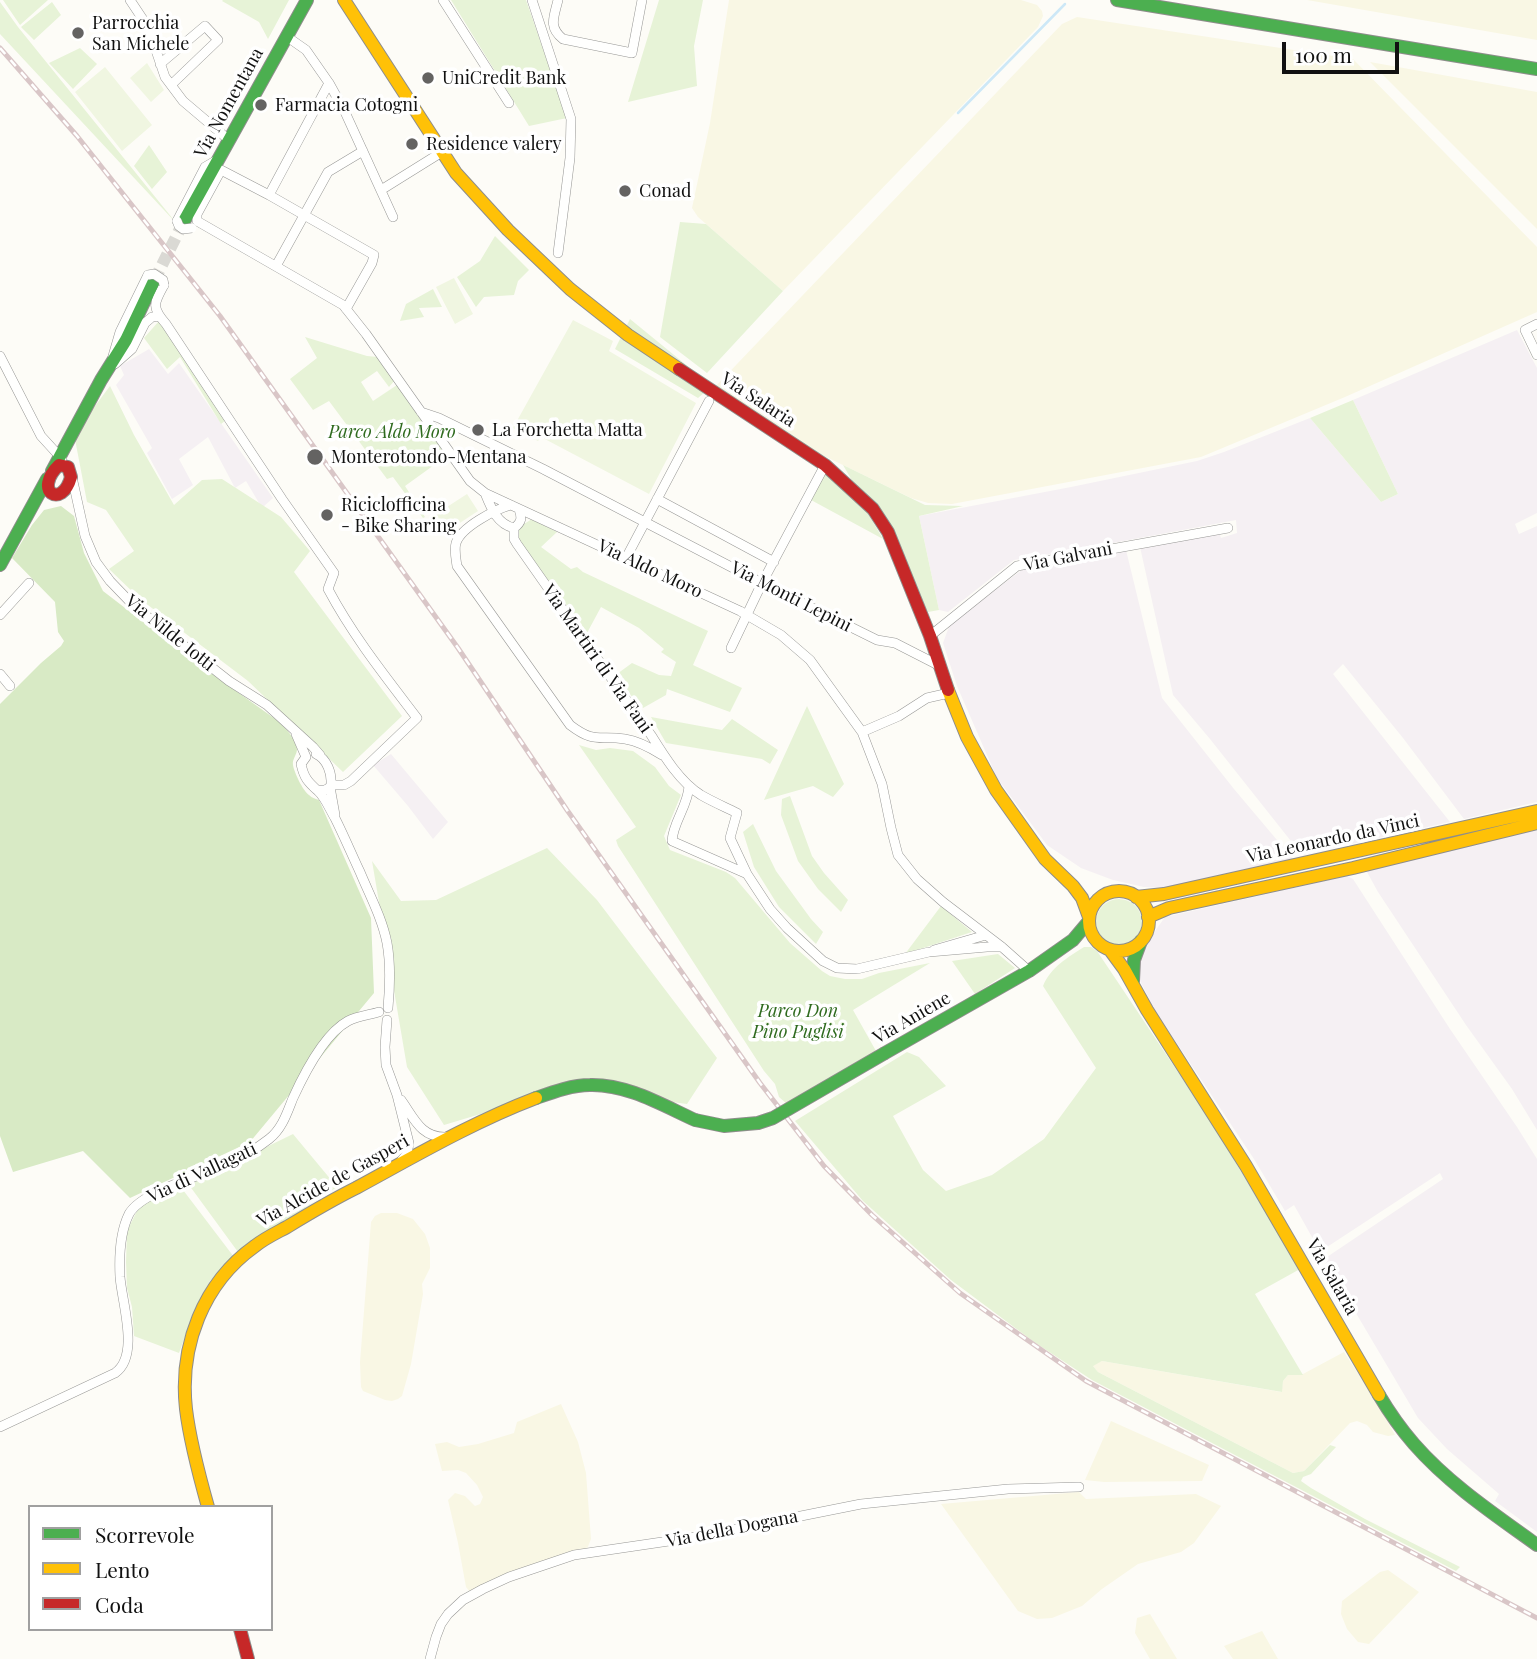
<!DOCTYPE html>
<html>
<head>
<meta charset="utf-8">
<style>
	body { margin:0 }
	#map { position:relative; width:1537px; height:1659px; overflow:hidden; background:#fdfcf7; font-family:"Playfair Display",serif }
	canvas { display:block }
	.legend { position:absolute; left:28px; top:1505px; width:245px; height:126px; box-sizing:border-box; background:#fff; border:2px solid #a0a0a0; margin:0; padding:9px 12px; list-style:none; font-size:21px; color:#111 }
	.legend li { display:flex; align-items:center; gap:14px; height:35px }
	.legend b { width:35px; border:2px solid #a0a0a0 }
	.scale { position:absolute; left:1282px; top:42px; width:117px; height:32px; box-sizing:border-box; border:4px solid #111; border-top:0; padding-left:9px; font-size:21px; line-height:24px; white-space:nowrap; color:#111; -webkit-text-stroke:5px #fff; paint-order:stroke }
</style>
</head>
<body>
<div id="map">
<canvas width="1537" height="1659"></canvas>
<ul class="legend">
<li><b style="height:9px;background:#4caf50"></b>Scorrevole</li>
<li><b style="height:9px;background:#ffc107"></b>Lento</li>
<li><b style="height:9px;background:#c62828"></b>Coda</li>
</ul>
<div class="scale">100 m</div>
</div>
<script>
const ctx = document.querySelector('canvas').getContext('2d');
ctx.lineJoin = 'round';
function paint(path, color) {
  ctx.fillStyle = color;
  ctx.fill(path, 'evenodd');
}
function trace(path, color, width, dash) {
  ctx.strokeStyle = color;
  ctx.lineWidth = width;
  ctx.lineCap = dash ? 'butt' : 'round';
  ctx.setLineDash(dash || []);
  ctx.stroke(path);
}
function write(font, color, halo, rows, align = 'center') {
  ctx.font = font + ' "Playfair Display",serif';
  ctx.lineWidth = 7;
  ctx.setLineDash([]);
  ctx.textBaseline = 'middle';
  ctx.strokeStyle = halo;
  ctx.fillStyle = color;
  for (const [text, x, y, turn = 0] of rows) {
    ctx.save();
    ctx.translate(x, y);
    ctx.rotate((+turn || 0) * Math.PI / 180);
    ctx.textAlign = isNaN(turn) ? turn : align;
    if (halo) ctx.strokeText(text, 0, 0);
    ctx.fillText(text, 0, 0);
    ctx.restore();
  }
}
paint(new Path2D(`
	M1517,330L1537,368V513L1515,524L1519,534L1537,526V802L1464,819L1403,738L1343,664L1333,674L1450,822L1302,855L1210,739L1173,695L1140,547L1219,533L1221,538L1237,533L1236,520L1065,552L1014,560L948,612L939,610L919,516L1071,487L1197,461L1224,452L1310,418L1381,502L1398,494L1353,400Z
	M149,349L168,374L179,363L273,498L262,508L246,481L235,488L208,437L179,459L193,485L172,499L147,453L152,448L116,385L124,375L120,366Z
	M1126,550L1162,698L1234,789L1293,859L1213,876L1169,888L1144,887L1113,880L1081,868L1047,845L997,778L957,686L943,643L950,624L1023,569Z
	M391,754L448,822L433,839L408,806L373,765Z
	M1537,830V1130L1512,1089L1466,1025L1378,892L1367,872L1370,869Z
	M1347,876L1353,879L1450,1029L1517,1127L1537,1159V1532L1495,1501L1499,1494L1447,1449L1418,1418L1324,1259L1443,1179L1440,1173L1327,1247L1321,1249L1317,1246L1294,1205L1285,1211L1254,1159L1156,1012L1138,977L1137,961L1141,951L1165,917Z`), '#f5f0f3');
paint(new Path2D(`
	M729,0H1021L1037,5L1042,11L1043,16L1038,27L783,291L698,217L692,208L710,123Z
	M1307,0H1537V40Z
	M1077,17L1353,59L1537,247V312L1345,397L1201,457L952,504L928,503L911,498L814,451L715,387L1062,24Z
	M1370,62L1537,92V229Z
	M381,1213H397L413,1219L425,1234L430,1248V1268L422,1284L423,1294L411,1364L402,1396L398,1399L392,1401L385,1400L363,1391L361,1387L360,1362L371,1222L375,1216Z
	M1344,1352L1376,1401L1395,1435L1388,1436L1373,1432L1367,1425L1357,1421L1350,1423L1304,1471L1293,1473L1098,1372L1092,1365L1102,1361L1281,1392L1283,1381L1288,1375L1303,1374Z
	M561,1404L578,1442L586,1473L591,1539L587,1549L570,1552L470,1592L466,1587L458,1543L448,1500L455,1493L465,1496L475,1506L480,1504L483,1497L477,1485L466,1473L458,1470L442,1471L435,1444L447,1442L459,1447L478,1444L514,1433L517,1422Z
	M1111,1421L1209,1465L1202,1481L1104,1482L1085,1480Z
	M1079,1492L1086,1499L1196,1494L1221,1506L1194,1543L1181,1552L1138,1564L1102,1589L1082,1606L1052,1618L1037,1619L1018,1611L941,1504Z
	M1388,1570L1419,1592L1369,1644L1358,1642L1347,1629L1341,1614L1342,1601L1380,1572Z
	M1150,1614L1177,1659H1150L1135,1633L1137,1618Z
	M1262,1631L1278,1659H1233L1224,1646Z`), '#f9f7e4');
paint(new Path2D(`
	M3,0H48L20,25Z
	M223,0H289L268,39L259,22L222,1Z
	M451,0H526L567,118L529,126Z
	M659,0H703L694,46L697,86L628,102Z
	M0,2L18,27L177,224L0,34Z
	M52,2L61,15L34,40L21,27Z
	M80,48L97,64L73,89L49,63Z
	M149,145L167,172L152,189L134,166Z
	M680,222L706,224L783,291L707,373L660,337Z
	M495,236L529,270L518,281L514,295L484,297L476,307L457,277L480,261Z
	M433,289L442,307L419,308L424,317L400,321L406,304Z
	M630,319L712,386L698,398L615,349Z
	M159,321L226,420L221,424L180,357L167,369L144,338Z
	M305,337L367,356L378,357L395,380L389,387L377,371L361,382L373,401L397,385L448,455L405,486L425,517L423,518L393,477L387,479L329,401L313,410L290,379L317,358Z
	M110,386L134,435L174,505L202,480L222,479L281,517L310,551L294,572L402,716L343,772L248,681L140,599L109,569L134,551L106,510L87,502L74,434Z
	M1353,400L1398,494L1381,502L1310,418Z
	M843,465L925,505L963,506L919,516L939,610L928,612Z
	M826,470L861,502L883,539L811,500Z
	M532,519L557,532L541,547L571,569L577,567L583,572L708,631L693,665L742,688L730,712L667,689L666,695L643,708L632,697L617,674L632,663L659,675L671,676L676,662L661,652L664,649L639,628L601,607L587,633L517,538L516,529Z
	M807,706L844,784L833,797L813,786L764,800Z
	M651,717L722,730L732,719L778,750L770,764L762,759L666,743Z
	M579,745L596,750L610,748L633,751L655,767L669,786L681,795L664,836L670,850L726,872L735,878L790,943L822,971L830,976L845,979H862L879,973L930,963L853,1010L876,1051L787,1104L779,1097L775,1084L764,1071L618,846L616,840L636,827Z
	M790,796L812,856L824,873L848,900L841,912L818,889L798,861L781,815L782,799Z
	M753,824L776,871L811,919L823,932L816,944L779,907L754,867L743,832Z
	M547,848L597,900L717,1058L687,1104L567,1088L444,1125L407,1067L372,861L401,901L436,900Z
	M1096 922a23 23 0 1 1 46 0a23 23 0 1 1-46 0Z
	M941,906L972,932L905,954Z
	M1084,947H1091L1097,951L1208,1117L1300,1269L1255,1294L1303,1375H1288L1283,1381L1282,1392L1102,1361L1093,1366L1098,1372L1293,1473L1304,1471L1330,1445L1336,1447L1311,1474L1303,1477L1301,1481L1311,1488L1365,1519L1460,1567L1456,1571L1092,1380L1034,1342L951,1280L863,1201L795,1121L907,1052L919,1057L946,1086L893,1116L923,1170L946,1191L992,1175L1044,1139L1096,1068L1043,986C1051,967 1067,958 1084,947Z
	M998,954L1015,968L975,994L952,961Z
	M293,1134L337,1187L238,1252L189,1185Z
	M180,1186L234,1257L210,1281L195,1309L179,1353L134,1336L132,1307L127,1288L126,1262L127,1231L140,1205L165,1195Z`), '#e7f3d7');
paint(new Path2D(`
	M61,506L74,516L84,553L103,591L194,661L278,721C285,728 296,738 297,749C297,755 292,759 293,765C294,772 303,791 309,795C312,798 316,799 319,800L371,918L374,993L250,1142L130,1198L83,1151L13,1172L0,1136V704L41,663L61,646L64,641L58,632L55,602L12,558L32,525L44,510Z`), '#d8eac5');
paint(new Path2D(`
	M147,63L164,90L151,102L130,78Z
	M105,67L152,125L122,151L75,92Z
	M454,278L473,314L455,324L436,287Z
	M573,320L613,341L609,351L696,403L649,494L541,437L538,441L513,428Z
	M467,494L478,511L443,534L433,516Z`), '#f0f6e1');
trace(new Path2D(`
	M958,113L1065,4`), '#cde8f7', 2.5);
trace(new Path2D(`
	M154,281L183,223`), '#dad9d4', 12, [12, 6]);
const street = new Path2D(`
	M130,0L148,27L165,77L183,101L229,140
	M443,0L509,103
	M532,0L571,119L570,158L558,253
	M558,0C554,17 548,27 563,39L632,53L642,0
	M286,36L306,50L329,83L345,112L393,217
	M160,64L205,26L218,40L171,85
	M221,170L197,214V221L343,305L366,334L470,481L485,493L740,611L781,635L810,660L862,732L882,784L891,828L898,855L917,879L943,902L1002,947L1029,971
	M221,170L269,195L374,255L372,263L346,309
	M381,190L442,152
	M269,195L329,83
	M177,221L205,167L217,160
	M276,266L328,172L363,151
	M164,285C154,303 151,307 166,324L282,499L334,573L328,589C353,636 385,676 417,718L351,781L344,785H331C328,790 323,791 318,790
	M1537,324L1525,330L1537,355
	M0,356L41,436L62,459
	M113,356L120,332L148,275
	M115,364L132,349L145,323L152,317L159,316
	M421,412L439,418L543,469L762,583L877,640L895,643L940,666
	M72,477L85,536L96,562L110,581L135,607L229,681L267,705L313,747L320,755
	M485,493C491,508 497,524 514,528C522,522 522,518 519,509
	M657,499L774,562
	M511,505C496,509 461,527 456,543C454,550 456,559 457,566L570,725C595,744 598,735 625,739C638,741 651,748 662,755
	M514,528V539L517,544L651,735C664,756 680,782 701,795C713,802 725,807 737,813L730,838L747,874L672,841C673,822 688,806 689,786
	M626,558L709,401
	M0,615L29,583
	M930,636L1017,566L1228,528
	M731,648L762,583L825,465
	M0,674L10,686
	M862,732L899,716L927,698L949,693
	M296,734L306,757L301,764C304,778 308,782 318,791C325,797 330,810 335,818C344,836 352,855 360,872C370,896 382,918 387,943C391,965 390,986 388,1008
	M316,754C327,759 332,773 331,785
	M330,787L335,815
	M747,874L770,909L787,928L823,961L837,968L857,969L929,952L987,947H1002
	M934,950L986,935
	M387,1020L385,1047L386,1065L397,1095L409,1143L407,1154L402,1160
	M401,1100C414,1118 421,1138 446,1137
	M0,1427L115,1373C140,1356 122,1303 120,1277C119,1257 120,1232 129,1214C141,1192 200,1176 223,1166C239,1159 255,1150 269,1139C282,1129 287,1113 293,1098C304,1074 324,1034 348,1021C357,1016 369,1015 379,1012
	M430,1659L436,1637L441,1624L448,1614L463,1600L483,1589L509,1577L574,1555L696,1537L861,1504L1008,1489L1079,1487`);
const fast = new Path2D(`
	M1117,0L1537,69
	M183,223L307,0
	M52,471L101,380L126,340L154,281
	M0,565L47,479
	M1133,981L1134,960L1141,941
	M885,1053L1029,971L1073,940L1089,921
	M536,1098C553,1092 572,1085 590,1085C627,1084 662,1105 695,1120
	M1379,1395C1389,1412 1401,1429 1414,1444C1449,1484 1494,1514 1537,1545`);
const slow = new Path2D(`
	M344,0L456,173L508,230L570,289L628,335L679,369
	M948,690L967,737L996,790L1045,859L1073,886L1082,898L1089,917
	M1089 921a30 30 0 1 1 60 0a30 30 0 1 1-60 0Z
	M1136,897L1164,894L1537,811
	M1148,917L1169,908L1353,868L1537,823
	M1110,950L1124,969L1147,1010L1246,1166L1379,1395
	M208,1507C199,1475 190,1442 186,1409C179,1346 203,1283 255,1246C265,1238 276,1233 287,1227C310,1213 332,1200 356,1188C415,1156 473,1122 536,1098`);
const jam = new Path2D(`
	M679,369L825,465L873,509L888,532L930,636L948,690
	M59,465L68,467L71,477C62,510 32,491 59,465Z
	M240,1629L248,1659`);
trace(street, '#979795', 10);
trace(fast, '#8e8d8b', 14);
trace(slow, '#8e8d8b', 14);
trace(jam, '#8e8d8b', 14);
trace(street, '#fffffe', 9);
trace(fast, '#4caf50', 12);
trace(slow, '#ffc107', 12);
trace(jam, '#c62828', 12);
const rail = new Path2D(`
	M0,48L77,136L220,316L458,648L567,810L760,1083L824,1166L872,1215L960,1293L1086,1381L1537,1618`);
trace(rail, '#d9c6c7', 5);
trace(rail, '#fff', 2.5, [8]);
const streetBridge = new Path2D(`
	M177,221L179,226L183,229L192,228
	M148,275L154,274L163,280L164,285`);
const fastBridge = new Path2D(`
	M695,1120L724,1126L758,1123L773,1118L885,1053`);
trace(streetBridge, '#979795', 10, []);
trace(fastBridge, '#8e8d8b', 14, []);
trace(streetBridge, '#fffffe', 9);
trace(fastBridge, '#4caf50', 12);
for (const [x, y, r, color] of [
	[78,33,7,"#646362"],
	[428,78,7,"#646362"],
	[261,105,7,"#646362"],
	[412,144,7,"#646362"],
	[625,191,7,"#646362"],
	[478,430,7,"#646362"],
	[315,457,9,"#646362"],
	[327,515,7,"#646362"]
]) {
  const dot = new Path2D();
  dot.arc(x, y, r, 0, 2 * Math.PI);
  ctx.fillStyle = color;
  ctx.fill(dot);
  trace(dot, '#fff', 2.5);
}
write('18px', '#111', '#fff', [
	["Parrocchia",92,23],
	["San Michele",92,44],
	["UniCredit Bank",442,78],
	["Farmacia Cotogni",275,105],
	["Residence valery",426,144],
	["Conad",639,191],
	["La Forchetta Matta",492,430],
	["Monterotondo-Mentana",331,457],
	["Riciclofficina",341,505],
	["- Bike Sharing",341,526]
], 'left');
write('18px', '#111', '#fff', [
	["Via Nomentana",229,103,-61],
	["Via Salaria",758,400,33],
	["Via Galvani",1068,557,-11],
	["Via Aldo Moro",650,569,25],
	["Via Monti Lepini",791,597,27],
	["Via Nilde Iotti",170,633,39],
	["Via Martiri di Via Fani",597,659,55],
	["Via Leonardo da Vinci",1333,839,-12],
	["Via Aniene",912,1018,-30],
	["Via di Vallagati",202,1173,-25],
	["Via Alcide de Gasperi",333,1181,-29],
	["Via Salaria",1332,1277,60],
	["Via della Dogana",732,1529,-11]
]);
write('italic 18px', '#2f6b1f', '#fff', [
	["Parco Aldo Moro",392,432],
	["Parco Don",798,1011],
	["Pino Puglisi",798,1032]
]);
</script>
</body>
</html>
